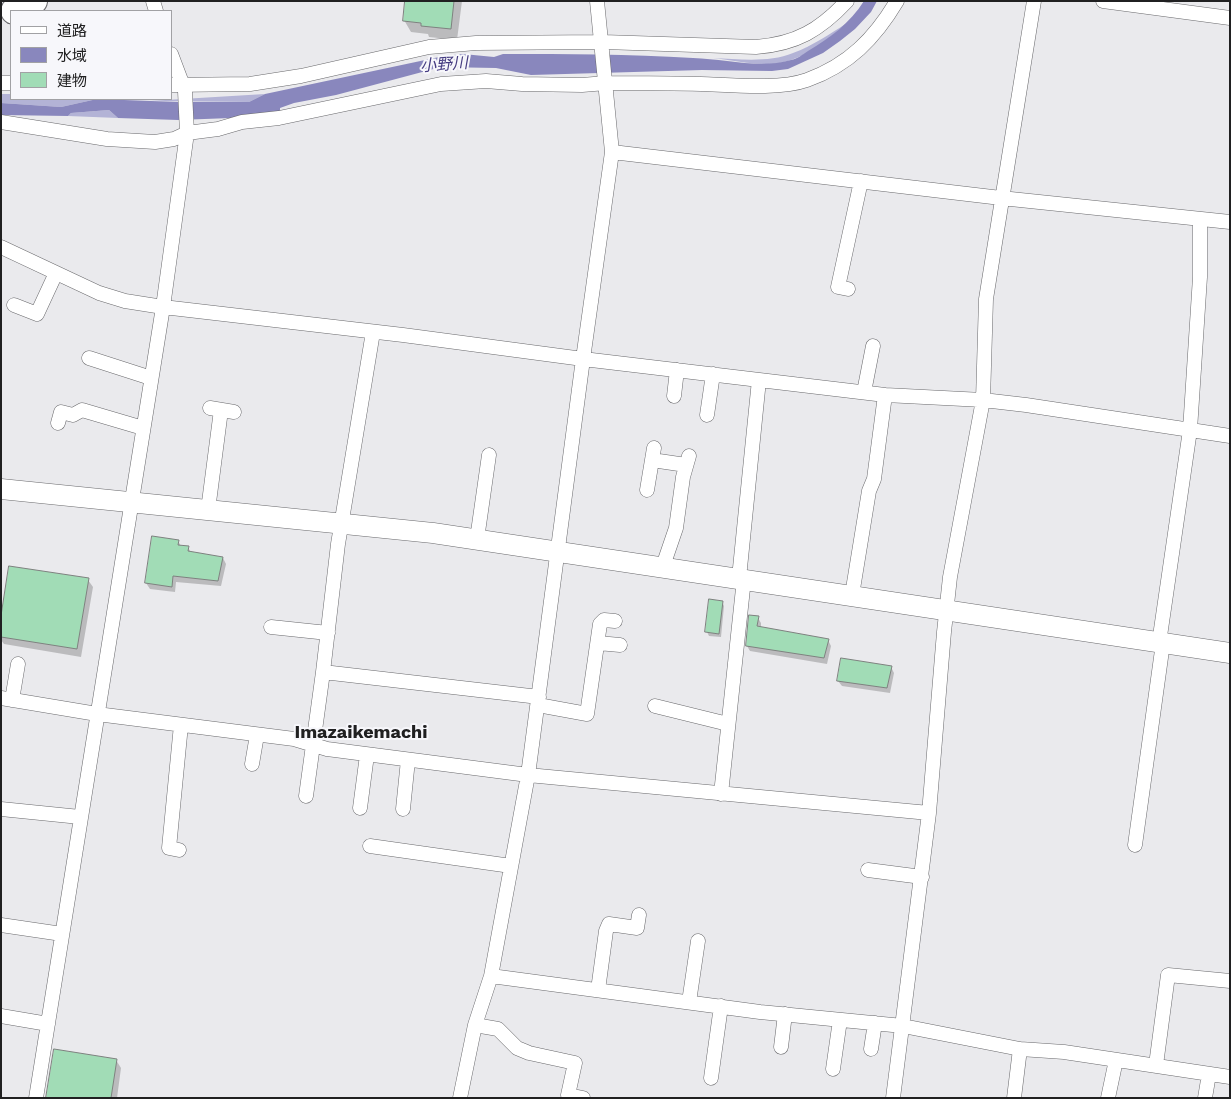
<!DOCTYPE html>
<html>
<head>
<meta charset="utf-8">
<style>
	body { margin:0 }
	#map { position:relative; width:1231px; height:1099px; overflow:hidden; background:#eaeaed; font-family:"Work Sans","Noto Sans JP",sans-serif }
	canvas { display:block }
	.frame { position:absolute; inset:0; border:2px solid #202021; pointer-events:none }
	.legend { position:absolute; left:10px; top:10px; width:162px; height:90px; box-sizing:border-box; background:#f7f7fb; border:1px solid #a1a1a4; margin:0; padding:6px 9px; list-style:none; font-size:15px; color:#202021 }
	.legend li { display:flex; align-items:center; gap:10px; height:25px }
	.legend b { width:25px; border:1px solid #a1a1a4 }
</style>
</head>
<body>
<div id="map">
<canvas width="1231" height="1099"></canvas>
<div class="frame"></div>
<ul class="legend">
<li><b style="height:6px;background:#fff"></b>道路</li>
<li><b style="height:14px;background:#8987bd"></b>水域</li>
<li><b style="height:14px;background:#a1dcb6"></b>建物</li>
</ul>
</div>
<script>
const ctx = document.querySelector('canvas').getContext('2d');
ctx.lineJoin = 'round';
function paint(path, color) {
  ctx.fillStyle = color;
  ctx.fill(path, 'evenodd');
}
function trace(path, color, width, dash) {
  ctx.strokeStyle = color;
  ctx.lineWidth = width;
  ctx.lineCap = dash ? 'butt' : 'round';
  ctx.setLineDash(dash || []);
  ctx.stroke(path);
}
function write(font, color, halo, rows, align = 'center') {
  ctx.font = font + ' "Work Sans","Noto Sans JP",sans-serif';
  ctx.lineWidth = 4;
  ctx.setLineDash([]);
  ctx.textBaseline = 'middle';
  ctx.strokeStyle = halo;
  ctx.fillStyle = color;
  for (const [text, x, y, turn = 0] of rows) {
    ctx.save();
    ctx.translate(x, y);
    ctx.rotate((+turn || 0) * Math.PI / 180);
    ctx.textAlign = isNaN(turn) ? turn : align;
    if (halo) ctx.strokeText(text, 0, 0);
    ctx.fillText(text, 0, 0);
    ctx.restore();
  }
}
paint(new Path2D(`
	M847,23C825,42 798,65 766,64C749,64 730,60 713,58C738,59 769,63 793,53C812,46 830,34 847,23Z
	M1,94H11V99H97L61,107L1,103Z
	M265,94L249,102L149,101Z
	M109,110L118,118L68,116L71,113Z`), '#b3b3d6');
paint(new Path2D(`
	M864,1H877L871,12L855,29L840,41L823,53L788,69L772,71L702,70L531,75L496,68L441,67L336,95L294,103L280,108V112L231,118L178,120L118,118L109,110L71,113L68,116L1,115V103L61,107L97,99L178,102H249L265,94L444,56L463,54L494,57L503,54C566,54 629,54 693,58C725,59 760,69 791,60C797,59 802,55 808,51C830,38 850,23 864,1Z`), '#8987bd');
paint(new Path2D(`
	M406,1H462L457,40L429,37L428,34L411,32L404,20Z
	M178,541L181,546L188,547L191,553L223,558L226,564L221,586L176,582L175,592L150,589L146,583Z
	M88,580L93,587L81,657L4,644L1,640V624Z
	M722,602L724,606L721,637L709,636L707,632Z
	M758,618L761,623V628L828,640L831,646L827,664L750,651L747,646Z
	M891,667L894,673L890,693L842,686L838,681Z
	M116,1060L121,1068L117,1098H47Z`), '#0003');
const building = new Path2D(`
	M405,1H454L451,29L421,26V23L403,21Z
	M152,536L179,540L178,545L189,546L188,551L223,557L218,581L173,576L172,587L145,583Z
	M9,566L89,578L77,649L1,637V616Z
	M709,599L723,601L719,634L705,632Z
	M749,615L759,616L757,626L829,639L824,658L746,646Z
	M841,658L892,666L887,688L837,681Z
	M54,1049L117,1059L111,1098H46Z`);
paint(building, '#a1dcb6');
trace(building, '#7e817f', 1);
const street = new Path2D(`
	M153,1L156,11
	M1103,1L1230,18
	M1,83H11
	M171,85L250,84L301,76L429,47L476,43L603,42L756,47C796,44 820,30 847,1
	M1,122L107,139L155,142L174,139L187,133L218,129L242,122L279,118L441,84L486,81L522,84L582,85L606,83C637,83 669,83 701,84C731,85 779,90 807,80C849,65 875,38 897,1
	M612,152L1001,198L1230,222
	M1,247L99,293L125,301L163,307L403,335L583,359L885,395L983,400L1026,405L1230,436
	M848,289L838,287L861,181
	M14,305L37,314L56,273
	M89,358L151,378
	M864,392L873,346
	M674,396L677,370
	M210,408L234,412
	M707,415L713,374
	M58,423L61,412L73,415L82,410L143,428
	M652,460L686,465
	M647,490L654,448
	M208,510L221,410
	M477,539L489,455
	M663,566L676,528L683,477L689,456
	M739,578L759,380
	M852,595L869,491L874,479L885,395
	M271,627L328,633
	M598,643L620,645
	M1159,643L1190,430L1200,277V220
	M323,672L539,697
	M1,698L97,714L294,739L327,749L528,775L929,813
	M12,700L18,664
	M538,705L587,714L600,624L604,620L615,621
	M655,706L728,724
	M252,764L257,735
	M721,794L744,579
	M306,796L323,672L338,544L373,332
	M360,808L367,755
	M1,809L80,817
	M403,809L408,760
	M1135,845L1163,643
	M370,846L511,866
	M179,850L169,848L181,725
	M868,870L922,877
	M1,925L62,934
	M491,976L760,1012L903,1026L1020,1049L1064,1052L1230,1077
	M598,990L606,931L609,924L637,928L639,915
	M689,1002L698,941
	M1,1016L48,1024
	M475,1025L498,1029L517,1048L529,1053L575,1063L568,1095L583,1098
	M781,1047L785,1014
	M871,1049L875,1023
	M1156,1065L1168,975L1230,981
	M833,1069L840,1020
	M711,1078L721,1006
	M36,1098L163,307L187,133L185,91L171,54
	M460,1098L475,1025L491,976L528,775L583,359L612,152L597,1
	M893,1098L929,813L944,632L950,577L983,400L986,299L1034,1
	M1014,1098L1020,1049
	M1108,1098L1116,1060
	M1205,1098L1209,1074`);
const secondary = new Path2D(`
	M1,489L433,533L1230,653`);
const highway = new Path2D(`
	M14,11L34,1`);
trace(street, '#69696c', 15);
trace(secondary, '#69696c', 21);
trace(highway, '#69696c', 28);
trace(street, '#fff', 14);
trace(secondary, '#fff', 20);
trace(highway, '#fff', 26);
write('italic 16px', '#453c81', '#f7f7fb', [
	["小野川",444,65,-4]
]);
write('bold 18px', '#202021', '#f7f7fb', [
	["Imazaikemachi",361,733]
]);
</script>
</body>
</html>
